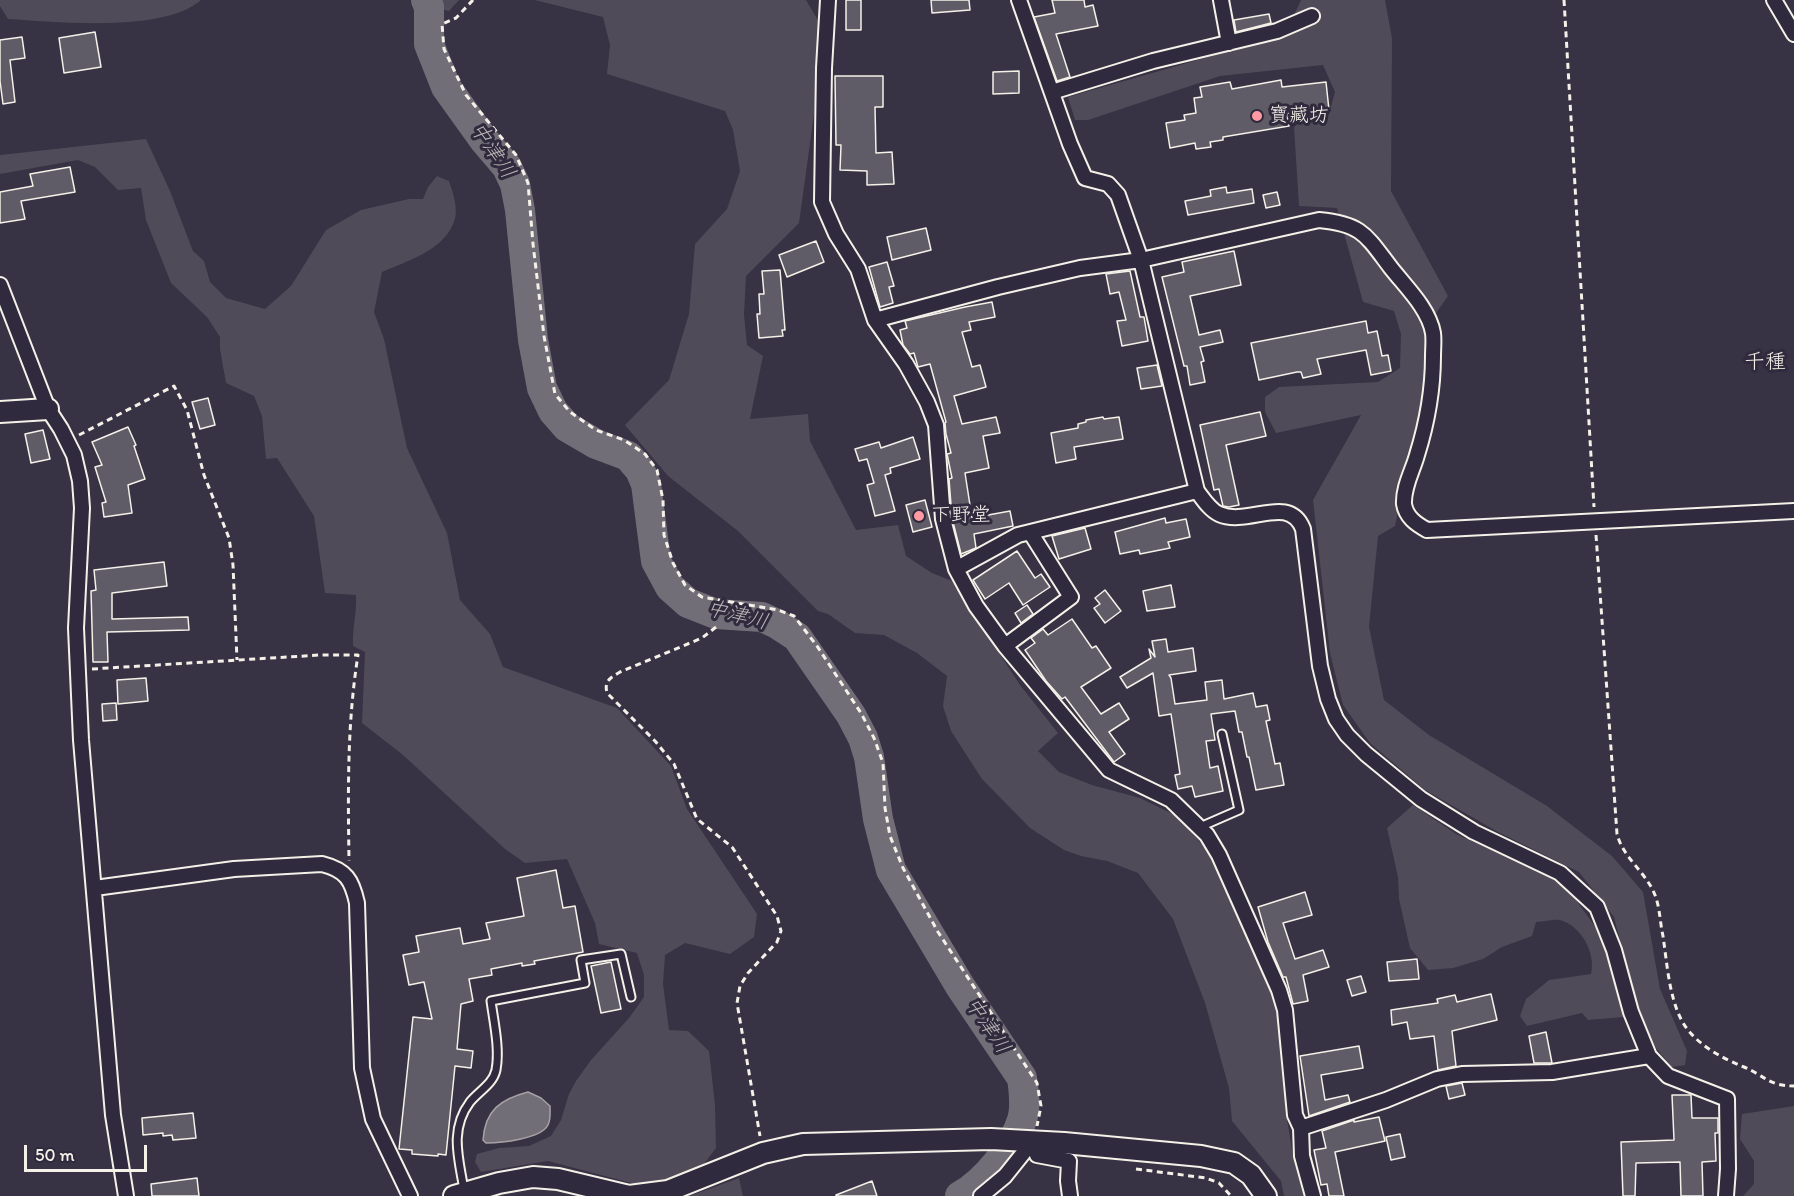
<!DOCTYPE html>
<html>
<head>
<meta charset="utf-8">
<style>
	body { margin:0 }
	#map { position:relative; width:1794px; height:1196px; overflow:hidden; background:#373244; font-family:Itim,sans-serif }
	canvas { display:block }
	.scale { position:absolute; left:24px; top:1145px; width:123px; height:27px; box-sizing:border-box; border:3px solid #f4f1e8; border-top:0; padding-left:8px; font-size:18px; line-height:21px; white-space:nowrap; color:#f4f1e8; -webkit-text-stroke:4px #2f2a3d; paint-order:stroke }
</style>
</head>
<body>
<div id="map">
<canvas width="1794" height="1196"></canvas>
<div class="scale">50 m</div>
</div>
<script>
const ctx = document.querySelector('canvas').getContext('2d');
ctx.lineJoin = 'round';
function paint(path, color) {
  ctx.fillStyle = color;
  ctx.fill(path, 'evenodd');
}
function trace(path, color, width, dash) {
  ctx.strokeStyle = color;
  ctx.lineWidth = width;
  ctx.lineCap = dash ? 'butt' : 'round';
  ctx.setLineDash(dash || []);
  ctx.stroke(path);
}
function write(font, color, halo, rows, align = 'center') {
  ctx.font = font + ' Itim,"Klee One",sans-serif';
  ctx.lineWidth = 6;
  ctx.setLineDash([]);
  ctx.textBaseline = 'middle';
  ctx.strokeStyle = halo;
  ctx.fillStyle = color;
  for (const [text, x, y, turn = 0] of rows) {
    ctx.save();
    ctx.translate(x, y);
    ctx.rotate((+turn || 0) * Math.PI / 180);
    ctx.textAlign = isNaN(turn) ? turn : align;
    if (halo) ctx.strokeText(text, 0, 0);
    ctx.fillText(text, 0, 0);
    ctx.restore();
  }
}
paint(new Path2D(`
	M0,0H201C164,33 56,22 8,19L0,6Z
	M434,0H459L449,11L440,9Z
	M535,0H806L819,22L815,107L799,223L746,276L744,315L747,345L763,356L750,419L808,414L810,441L856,530L898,525L906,556L932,573L952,581L1020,685L1058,733L1038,751L1059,772L1092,785L1140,798L1177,816L1206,849L1252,939L1275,1000L1282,1044L1286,1113L1294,1162L1304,1196H1284L1281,1181L1232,1121L1229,1088L1205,1003L1173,919L1138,873L1107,861L1081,856L1064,850L1030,828L982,779L951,731L943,706L947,676L917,653L884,635L855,633L828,614L818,611L738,531L668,476L625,425L669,380L689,314L695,244L727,209L740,171L733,130L725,111L607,74L610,45L603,17Z
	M1301,0H1385L1392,38L1391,191L1448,296L1424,330L1428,380L1408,459L1395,526L1378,536L1369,627L1384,700L1429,735L1547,806L1612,856L1643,892L1660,989L1687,1051L1685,1065L1672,1067L1656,1048L1637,1007L1614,917L1579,872L1498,832L1425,790L1370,743L1343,705L1330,653L1313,500L1361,415L1276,433L1265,412V397L1279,387L1378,382L1400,368L1401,334L1394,311L1363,302L1337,208L1299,206L1294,127L1306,118L1329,114L1335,92L1323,65L1220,76L1088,120H1075L1068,97L1275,38L1295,13Z
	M146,139L170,191L193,251L204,261L210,282L226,298L265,309L291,286L326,230L361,210L409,199H423L428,187L437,176L449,181C453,193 459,210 454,222C443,251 407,261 382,272L374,312L384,339L407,448L447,533L460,600L490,634L503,667L617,708L671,766L687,809L757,914L754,937L730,954L685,943L665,955L663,984L669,1030L688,1031L709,1051L715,1105L716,1148L704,1164L665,1181L635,1184L548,1161L481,1172L475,1162L477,1154L499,1148L529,1146L551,1136L561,1120L569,1094L576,1081L591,1060L629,1018L644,997V975L637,953L599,944L595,923L567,859L525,863L505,849L403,755L362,723L365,652L353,646C352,629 357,613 356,595L325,593L314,516L277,458L266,459L262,416L254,396L226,383L220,349V337L207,317L171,283L146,220L141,188L118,190L95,167L78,160L0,174V155Z
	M1413,805L1456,834L1549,876L1571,893L1601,935L1623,1017L1588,1020L1582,1013L1527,1026L1520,1016L1526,999L1549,980L1591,974C1596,954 1582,926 1560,920C1554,919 1543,922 1536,922L1532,936L1502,947L1483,959L1453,968L1428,970L1410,948L1399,899L1398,877L1387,828Z
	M1794,1106V1196H1743L1754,1184V1161L1740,1139L1742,1114Z
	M739,1178L743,1196H690Z`), '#504b59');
const water = new Path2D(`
	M528,1092L541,1098L550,1106C550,1112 551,1119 548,1125C541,1139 500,1143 486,1143L483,1140C485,1110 501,1099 528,1092Z`);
paint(water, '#726e77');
trace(water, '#a6a2a4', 1.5);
trace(new Path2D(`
	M426,0L429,7V44L446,87L484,140L507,167L515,184L520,210L533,340L542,388L553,411L567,427L596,444L628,456L640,470L646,484L656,561L670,587L688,603L716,614L762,617L777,624L797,637L851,715L863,738L869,757L878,819L891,870L960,986L1022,1078C1024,1092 1026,1107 1022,1120C1014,1147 984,1183 960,1196`), '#726e77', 30);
const building = new Path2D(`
	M846,0H861V30H846Z
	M931,0H969L970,10L932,13Z
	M1052,0H1084L1085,7L1093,5L1098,26L1056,34L1070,77L1057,81L1034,17L1055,13Z
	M1269,14L1271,23L1236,32L1234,20Z
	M95,32L101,67L64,73L59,38Z
	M22,37L25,58L10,60L15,102L3,104L0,81V40Z
	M1019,71V93L993,94V72Z
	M835,76H883V107H875L876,153L892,152L894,184L867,185V171L840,170L841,145H836Z
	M1281,80L1282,87L1326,82L1329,110L1287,114L1289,126L1223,137V140L1210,142L1211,147L1196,149L1195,143L1170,148L1166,123L1185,120L1184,115L1196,113L1194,98L1202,97L1200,87L1230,82L1232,89Z
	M70,167L75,192L21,201L25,219L0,223V192L33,186L30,174Z
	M1226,187L1227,193L1252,189L1254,203L1188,215L1185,201L1211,196L1210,190Z
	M1277,192L1280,205L1266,208L1263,195Z
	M926,228L931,250L892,260L887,237Z
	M816,241L824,262L787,277L779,255Z
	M1234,251L1241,285L1190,296L1199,335L1220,330L1223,342L1200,347L1204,361L1201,362L1205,382L1190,385L1187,366H1184L1162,277L1184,272L1182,262Z
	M887,262L894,286L889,287L893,303L880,307L869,267Z
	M780,270L785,330H782L783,336L759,338L757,314H760L759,294H764L762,271Z
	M1130,271L1140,317H1144L1148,341L1122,346L1117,321L1126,320L1119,292L1110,294L1106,274Z
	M992,302L995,317L969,322L971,330L962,332L972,367L980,365L986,387L954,396L962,424L996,417L1000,433L983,436L989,468L965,473L972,518L1010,511L1013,526L974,534L976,548L961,554L952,518L949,479L952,478L947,454L951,453L946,434L945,423L946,422L930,364L918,367L914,353L910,354L903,345L900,330L907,328L905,321L965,307Z
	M1366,321L1368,333L1377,331L1382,356L1388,355L1391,371L1371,375L1366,350L1317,359L1321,374L1303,378L1301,372H1297L1259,380L1251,343Z
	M1157,365L1162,386L1141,389L1137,368Z
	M208,398L215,425L200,429L192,402Z
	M1260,412L1266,436L1226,445L1239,505L1229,507L1223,506L1219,489L1214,490L1200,425Z
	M1103,417L1104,419L1119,417L1123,439L1074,447L1076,459L1056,463L1051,433L1078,428V424L1086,422V420Z
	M128,427L136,445L134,446L145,479L128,485L132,513L104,517L102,503L106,502L95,467L102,465L92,442Z
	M43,430L50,459L31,463L25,434Z
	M913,437L920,459L890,468L891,473L885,475L895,511L875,516L867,485L874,483L867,459L859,461L855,449L879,442L881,448Z
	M925,500L932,527L913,532L906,505Z
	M1165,518L1166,523L1186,519L1190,537L1168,542L1170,548L1140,554L1139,550L1120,554L1115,532Z
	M1085,528L1091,549L1059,559L1052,536Z
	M1017,551L1035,578L1041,574L1050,587L1023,605L1009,583L985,599L973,580Z
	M164,562L167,586L112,593V619L188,617L189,630L107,632L108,662H93L91,591L96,590L94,570Z
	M1171,585L1175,607L1147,611L1143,591Z
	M1105,590L1121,611L1105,623L1094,608L1100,604L1095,598Z
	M1027,605L1033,614L1021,623L1015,613Z
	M1072,619L1092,648L1096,646L1111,668L1081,687L1101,714L1119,703L1129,719L1109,732L1125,754L1114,762L1065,697L1062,699L1046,681L1025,650L1035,643L1031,638L1043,629L1048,635Z
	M1166,639L1168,652L1193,648L1196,671L1169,675L1171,678L1175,704L1207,700L1205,682L1222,680L1224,699L1253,693L1256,707L1267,705L1270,720L1266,721L1275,764L1280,763L1284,785L1256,790L1249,757H1247L1242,732H1239L1235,711L1211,714L1215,740L1206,741L1210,768L1218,766L1223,791L1195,797L1192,786L1178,789L1175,775L1180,774L1171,714L1159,716L1153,673L1127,688L1120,677L1151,658L1149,649L1155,657L1152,641Z
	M146,678L148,701L118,704L117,680Z
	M116,703L117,720L103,721L102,704Z
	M556,870L563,908L575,906L583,952L534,961L535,964L522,966V963L491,969L492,975L469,979L473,1001L461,1004L457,1049L473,1051L471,1068L455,1066L446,1155L438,1154V1156L412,1154V1150L399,1149L413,1017L432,1019L424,982L409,985L403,955L419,952L416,936L460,928L463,944L490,939L486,923L524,916L517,878Z
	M1305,892L1312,915L1283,923L1295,959L1323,950L1329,967L1303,975L1308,1001L1293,1004L1286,977H1283L1268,942L1258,907Z
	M1417,959L1419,979L1389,981L1387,962Z
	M611,962L621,1009L601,1013L591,966Z
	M1361,976L1366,992L1352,996L1347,980Z
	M1491,994L1497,1020L1452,1031L1456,1066L1438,1070L1434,1036L1410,1039L1407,1022L1392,1025L1391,1010L1438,1003L1437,999L1455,995L1457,1002Z
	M1546,1032L1552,1063H1534L1529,1036Z
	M1359,1046L1363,1068L1321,1075L1325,1100L1348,1095L1350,1102L1309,1116L1300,1056Z
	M1462,1083L1465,1095L1449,1099L1446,1086Z
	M1672,1095H1691L1692,1118H1718V1133H1715L1716,1161L1702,1162L1703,1196H1681L1680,1162L1636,1163L1635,1196H1623L1621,1142L1674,1140Z
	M193,1113L196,1138L173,1140L172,1135L163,1136V1133L143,1135L142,1118Z
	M1379,1117L1385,1141L1335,1152L1344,1196H1329L1327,1184L1321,1185L1314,1150L1326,1148L1322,1131L1354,1120V1122Z
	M1400,1134L1405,1157L1391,1160L1386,1137Z
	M197,1178L199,1196H152L151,1184Z
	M872,1181L877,1196H836V1195Z`);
paint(building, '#5f5c67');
trace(building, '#f4f1e8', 1.5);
const lane = new Path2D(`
	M1200,827L1239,810L1222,734
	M464,1190C459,1159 449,1130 470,1102C479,1091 493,1084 496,1070C500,1049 494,1023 491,1001L585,983L581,960L621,954L631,997`);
const street = new Path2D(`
	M828,0L824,68L822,202L836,234L858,269L875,320L906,364L927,402L936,425L943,519L956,569L976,606L1005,646L1109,770L1171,800L1207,835L1219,855L1279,990L1285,1010L1295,1115L1301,1128L1302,1156L1313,1196
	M1019,0L1070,144L1085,178L1108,184L1118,195L1141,260L1197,491
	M1221,0L1229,43
	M1774,0L1794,34
	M1052,92L1153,61L1277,31L1312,16
	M0,285L48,409L61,429L74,455L80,481L82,508L76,628L81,740L113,1115L126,1196
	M875,320L998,287L1080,268L1141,260L1319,220C1362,224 1366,235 1391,268C1406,287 1429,309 1433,333C1434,340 1433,349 1433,356C1433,389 1427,423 1417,455C1413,470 1403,487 1404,504C1406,517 1416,524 1427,530L1794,511
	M956,569L1018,535L1197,491C1203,499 1210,510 1219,514C1248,527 1289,493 1303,529L1320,666L1328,699L1336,719L1347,735L1366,754L1421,799L1474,832L1560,873L1597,907L1614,950L1631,1012L1649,1056
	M1005,646L1071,597L1030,532
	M95,888L234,869L322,864C346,870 352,880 357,903L362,1068L373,1119L410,1196
	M1301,1128L1386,1100L1437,1079L1462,1074L1552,1072L1649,1056L1668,1076L1727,1099L1728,1169L1726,1196
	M1033,1141L1037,1155L1069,1161L1068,1181L1070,1196
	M981,1196L1005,1176L1033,1141`);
const secondary = new Path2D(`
	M0,412L48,409
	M454,1196L499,1183L533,1177L558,1179L629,1196L668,1191L763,1153L803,1144L991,1139L1064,1143L1201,1156L1234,1163L1251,1175L1266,1196`);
trace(lane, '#f4f1e8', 11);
trace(street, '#f4f1e8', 18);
trace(secondary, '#f4f1e8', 24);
trace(new Path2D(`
	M473,0L456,18L442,24L444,49L466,95L516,155L528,183L533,244L544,336L555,394L570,412L596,430L624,440L645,454L657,470L663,500L664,535L673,563L685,585L702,597L778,610L794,616L817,646L861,713L874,738L883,763L885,808L890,836L903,868L938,932L1037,1083L1041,1106L1037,1126
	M1564,0L1594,507
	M79,435L174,386L187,410L204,475L229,538L233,565L237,660
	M1596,535L1617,834C1623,858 1646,872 1655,895C1660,908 1660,923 1663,936C1667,963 1669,997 1682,1021C1694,1043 1721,1058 1744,1067C1765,1076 1769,1086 1794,1086
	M716,627L702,638L620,672C610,678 604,681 607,693L655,741L674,764L697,819L732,847L777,916L781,931L777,942L748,973L740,986L737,1003L760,1136
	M92,669L320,655H358C347,724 348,792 349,861
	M1136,1169L1206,1178L1219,1183L1231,1196`), '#f4f1e8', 3, [6, 4.5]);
trace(lane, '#2f2a3d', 7);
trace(street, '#2f2a3d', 14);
trace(secondary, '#2f2a3d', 20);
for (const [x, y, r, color] of [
	[1257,116,6,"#ff9aa2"],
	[919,516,6,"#ff9aa2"]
]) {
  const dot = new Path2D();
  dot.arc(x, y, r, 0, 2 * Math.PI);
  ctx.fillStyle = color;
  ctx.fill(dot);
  trace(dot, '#2f2a3d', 2);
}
write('20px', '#f4f1e8', '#2f2a3d', [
	["寶藏坊",1269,116],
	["下野堂",931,516]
], 'left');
write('italic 21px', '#bab6b5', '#2f2a3d', [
	["中津川",492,151,56],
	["中津川",737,616,14],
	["中津川",987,1026,56]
]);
write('21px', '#f4f1e8', '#2f2a3d', [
	["千種",1765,363]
]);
</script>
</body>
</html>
